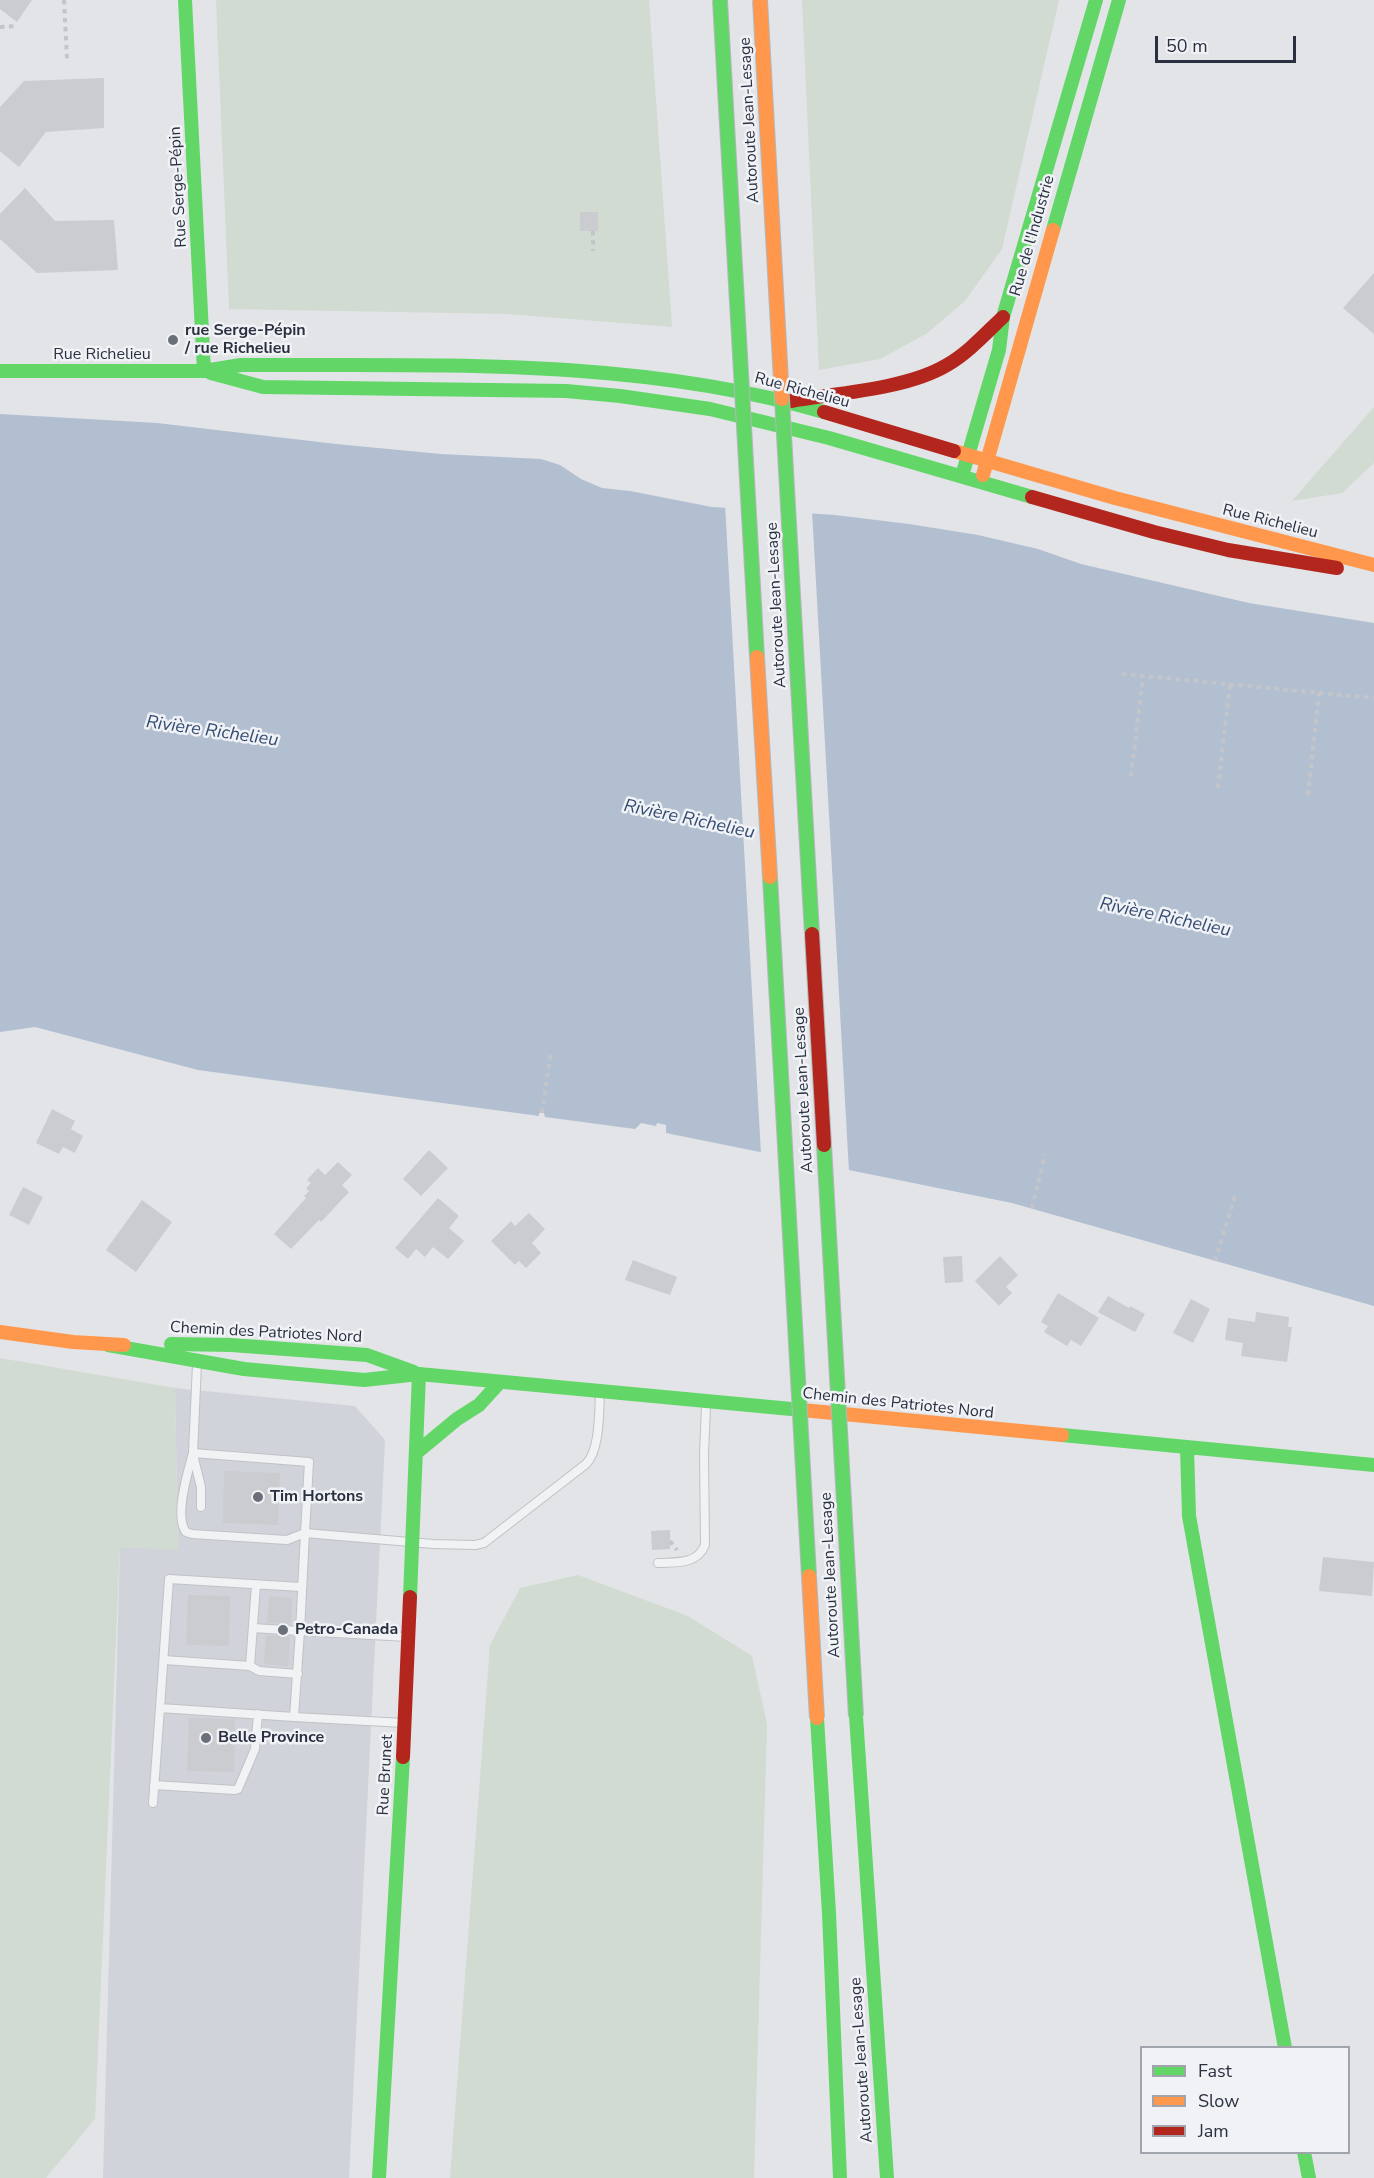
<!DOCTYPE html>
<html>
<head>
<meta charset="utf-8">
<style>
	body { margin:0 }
	#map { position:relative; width:1374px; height:2178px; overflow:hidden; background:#e2e4e7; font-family:"Nunito Sans",sans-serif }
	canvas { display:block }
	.legend { position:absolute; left:1140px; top:2046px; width:210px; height:108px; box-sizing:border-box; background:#f0f2f6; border:2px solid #a0a4ad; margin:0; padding:8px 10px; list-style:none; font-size:18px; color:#293040 }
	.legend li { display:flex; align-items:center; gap:12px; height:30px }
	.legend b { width:30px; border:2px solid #a0a4ad }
	.scale { position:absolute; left:1155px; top:36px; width:141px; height:27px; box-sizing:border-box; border:3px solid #293040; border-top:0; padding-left:8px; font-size:18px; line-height:21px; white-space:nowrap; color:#293040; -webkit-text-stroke:4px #f0f2f6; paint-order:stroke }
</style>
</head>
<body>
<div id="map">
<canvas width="1374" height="2178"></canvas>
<ul class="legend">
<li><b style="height:8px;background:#63d668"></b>Fast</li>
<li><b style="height:8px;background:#ff974d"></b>Slow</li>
<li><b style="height:8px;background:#b3261e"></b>Jam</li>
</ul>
<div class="scale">50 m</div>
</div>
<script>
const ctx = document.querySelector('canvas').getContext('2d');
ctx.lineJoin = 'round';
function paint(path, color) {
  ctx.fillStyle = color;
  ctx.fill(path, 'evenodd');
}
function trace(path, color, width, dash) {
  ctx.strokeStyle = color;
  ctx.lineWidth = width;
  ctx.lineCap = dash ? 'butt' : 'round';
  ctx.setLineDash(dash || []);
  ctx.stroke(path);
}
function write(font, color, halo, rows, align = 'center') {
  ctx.font = font + ' "Nunito Sans",sans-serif';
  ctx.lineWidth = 5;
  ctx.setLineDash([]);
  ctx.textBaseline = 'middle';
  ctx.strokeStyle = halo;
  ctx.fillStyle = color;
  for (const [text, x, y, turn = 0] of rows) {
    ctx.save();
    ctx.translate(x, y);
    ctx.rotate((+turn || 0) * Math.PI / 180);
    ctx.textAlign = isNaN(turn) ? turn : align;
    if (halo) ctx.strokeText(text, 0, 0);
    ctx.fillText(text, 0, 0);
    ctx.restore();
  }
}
paint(new Path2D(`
	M175,1388L355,1406L385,1440L349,2178H103L120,1547L178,1549Z`), '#d0d3da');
paint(new Path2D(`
	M216,0H649L672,327L508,314L229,309Z
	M802,0H1059L1002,249L965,301L926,334L880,359L819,370Z
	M1374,407V463L1342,493L1292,501Z
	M0,1358L175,1388L178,1550L120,1547L95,2119L46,2178H0Z
	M578,1575L688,1616L752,1656L767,1724L754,2178H450L490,1645L520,1588Z`), '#d2dbd2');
paint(new Path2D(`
	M0,414L157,423L336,444L441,454L541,459L560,465L581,479L602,488L630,491L712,507L835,515L909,524L978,535L1038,549L1081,564L1249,603L1374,623V1306L1012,1203L666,1133V1125L657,1123L656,1126L641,1123L635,1129L545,1117L544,1113H539V1116L198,1070L35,1027L0,1032Z`), '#b1bfd1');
paint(new Path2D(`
	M725,504L812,511L849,1172L761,1155Z`), '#e2e4e7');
paint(new Path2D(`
	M0,0H32L17,22L0,9Z
	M104,78V128L46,132L19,167L0,151V107L24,81Z
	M25,188L55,221L114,220L118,270L37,273L0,239V214Z
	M580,212H598V231H580Z
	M1374,273V334L1343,308Z
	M52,1109L75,1121L71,1129L83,1136L75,1153L63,1147L59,1154L36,1143Z
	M429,1150L448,1168L421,1196L403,1179Z
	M338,1162L352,1175L342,1185L349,1192L321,1222L319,1220L291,1249L274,1234L306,1198L304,1196L309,1191L306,1188L311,1183L307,1180L318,1168L325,1175Z
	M23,1187L43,1197L29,1225L9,1215Z
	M438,1198L459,1216L449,1228L464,1241L448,1259L433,1247L425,1257L416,1249L408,1259L395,1248Z
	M142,1200L172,1222L136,1272L106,1250Z
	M529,1213L545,1229L532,1243L541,1253L526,1268L519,1261L515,1265L491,1241L511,1221L515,1226Z
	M962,1256L963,1282L945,1283L943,1257Z
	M1000,1256L1018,1275L1006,1287L1012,1293L999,1306L975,1281Z
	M633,1260L677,1277L670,1295L625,1280Z
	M1058,1293L1099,1318L1081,1346L1071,1340L1067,1346L1044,1332L1048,1326L1041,1322Z
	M1108,1296L1129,1308L1130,1306L1145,1314L1135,1332L1098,1312Z
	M1191,1299L1210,1309L1193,1343L1173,1333Z
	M1256,1312L1289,1317L1288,1327H1292L1287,1362L1241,1356L1243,1343L1225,1340L1228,1318L1255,1322Z
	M224,1471L280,1473L278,1525L223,1523Z
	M670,1530V1549L652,1550L651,1531Z
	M1323,1557L1374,1562L1372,1596L1319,1591Z
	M188,1595L230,1596L229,1646L186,1645Z
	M269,1596L292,1598L291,1624L267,1623Z
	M266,1635L290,1636L288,1666L264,1664Z
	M189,1718L235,1719L234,1772L187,1771Z`), '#cbcccf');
const lane = new Path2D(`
	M197,1364L193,1453L309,1462L305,1533L433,1544L475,1545L484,1543L586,1464C600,1450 599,1413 600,1393
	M193,1453C188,1471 174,1517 186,1532L192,1534L287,1540L305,1533L300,1631L407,1637
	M193,1455L201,1487V1507
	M658,1563C676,1562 697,1565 705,1545L704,1454L706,1406
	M253,1628L300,1631L294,1717L404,1723
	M164,1660L250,1666L256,1585
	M250,1666L259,1671L298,1674
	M294,1717L160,1708L169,1579L301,1587
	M154,1785L235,1790L238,1789L255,1749L258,1714
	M153,1803L160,1708`);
trace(lane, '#c0c2c5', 10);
trace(new Path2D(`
	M64,0L67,59
	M0,27L16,26
	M593,231V251
	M1122,674L1374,698
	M1131,776L1143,677
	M1218,788L1230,684
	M1308,795L1319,693
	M542,1113L551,1051
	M1032,1208L1045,1154
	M1215,1261L1236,1193
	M670,1541L677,1550`), '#c4c5ca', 4, [4.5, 4.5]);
trace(lane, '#f1f2f4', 8);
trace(new Path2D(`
	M185,0L204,371
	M1053,230L1119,0
	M0,371H204L241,365C436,366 634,357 824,412
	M211,373L263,387L566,391L620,396L710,409L829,438L1032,497
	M964,469L999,350L1003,317L1096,0
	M171,1344L231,1345L367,1355L414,1372
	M108,1345L244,1369L364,1380L419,1374L802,1410
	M1062,1435L1374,1465
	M1187,1448L1189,1516L1285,2048
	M416,1453L457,1419L479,1405L500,1382
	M410,1597L419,1374
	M856,1716L887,2178
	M817,1718L829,1913L840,2178
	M1304,2152L1309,2178
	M379,2178L403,1757`), '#63d668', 14);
trace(new Path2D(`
	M954,451L1115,498L1374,565
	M983,475L1053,230
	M0,1332L73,1342L124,1345
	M802,1410L1062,1435`), '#ff974d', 14);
trace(new Path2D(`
	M791,401C838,393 907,389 947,365C968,353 986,333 1003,317
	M824,412L954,451
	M1032,497L1154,532L1228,550L1337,568
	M403,1757L410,1597`), '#b3261e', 14);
const fastBridge = new Path2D(`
	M720,0L757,657
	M782,399L812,934
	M770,877L809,1576
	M824,1145L856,1716`);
const slowBridge = new Path2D(`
	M760,0L782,399
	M757,657L770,877
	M809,1576L817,1718`);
const jamBridge = new Path2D(`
	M812,934L824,1145`);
trace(fastBridge, '#b4b7bc', 16, []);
trace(slowBridge, '#b4b7bc', 16, []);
trace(jamBridge, '#b4b7bc', 16, []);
trace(fastBridge, '#63d668', 14);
trace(slowBridge, '#ff974d', 14);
trace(jamBridge, '#b3261e', 14);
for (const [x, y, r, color] of [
	[173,340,6,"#6a6f7a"],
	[258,1497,6,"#6a6f7a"],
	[283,1630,6,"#6a6f7a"],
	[206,1738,6,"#6a6f7a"]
]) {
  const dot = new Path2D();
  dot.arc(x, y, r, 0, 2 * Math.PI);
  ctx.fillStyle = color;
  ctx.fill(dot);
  trace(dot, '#f0f2f6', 2);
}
write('16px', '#293040', '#f0f2f6', [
	["Autoroute Jean-Lesage",750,120,-93],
	["Rue Serge-Pépin",179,187,-93],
	["Rue de l'Industrie",1033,236,-74],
	["Rue Richelieu",102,355],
	["Rue Richelieu",802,391,15],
	["Rue Richelieu",1270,522,14],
	["Autoroute Jean-Lesage",777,605,-93],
	["Autoroute Jean-Lesage",804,1090,-93],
	["Chemin des Patriotes Nord",266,1333,3],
	["Chemin des Patriotes Nord",898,1404,6],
	["Autoroute Jean-Lesage",831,1575,-93],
	["Rue Brunet",386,1775,-87],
	["Autoroute Jean-Lesage",862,2060,-94]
]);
write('bold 16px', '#293040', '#f0f2f6', [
	["rue Serge-Pépin",185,331],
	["/ rue Richelieu",185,349],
	["Tim Hortons",270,1497],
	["Petro-Canada",295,1630],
	["Belle Province",218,1738]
], 'left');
write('italic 18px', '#344d73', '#f0f2f6', [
	["Rivière Richelieu",212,732,8],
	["Rivière Richelieu",689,820,12],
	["Rivière Richelieu",1165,918,12]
]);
</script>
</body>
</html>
